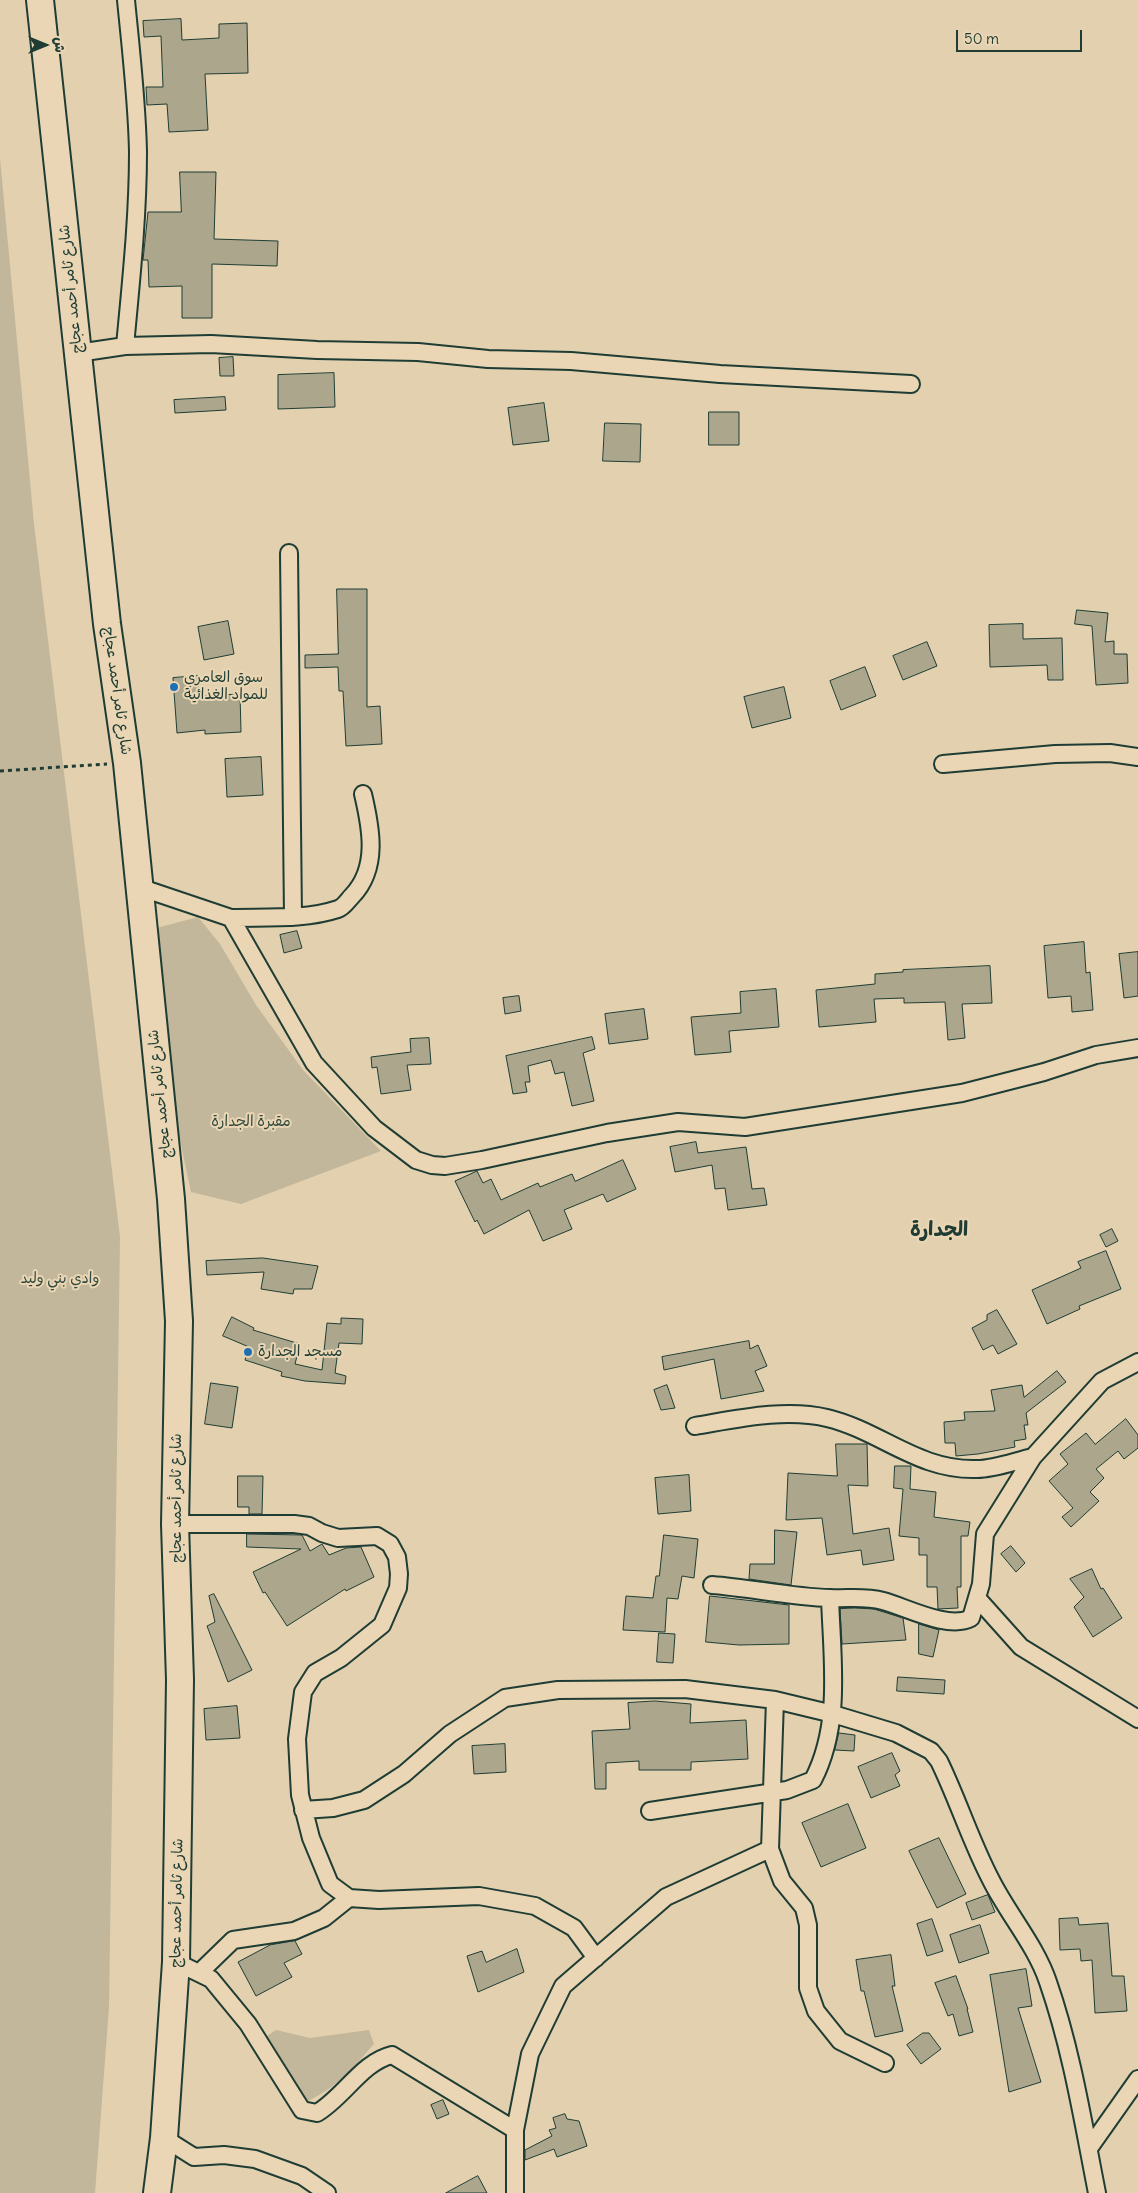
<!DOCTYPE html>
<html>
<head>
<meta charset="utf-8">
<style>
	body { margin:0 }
	#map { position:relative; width:1138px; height:2193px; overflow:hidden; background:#e2d0af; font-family:Delius,"Playpen Sans Arabic",sans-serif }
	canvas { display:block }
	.north { position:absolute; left:20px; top:20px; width:50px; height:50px; -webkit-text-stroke:4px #ead6b4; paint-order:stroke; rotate:90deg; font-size:14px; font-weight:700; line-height:20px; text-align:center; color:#1f3d34 }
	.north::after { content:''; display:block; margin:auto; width:18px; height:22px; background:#1f3d34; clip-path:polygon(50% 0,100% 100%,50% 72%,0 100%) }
	.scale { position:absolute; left:956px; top:30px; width:126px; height:22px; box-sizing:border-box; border:2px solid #1f3d34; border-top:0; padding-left:6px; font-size:15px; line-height:18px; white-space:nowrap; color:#1f3d34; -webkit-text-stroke:4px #ead6b4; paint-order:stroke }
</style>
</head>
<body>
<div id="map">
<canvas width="1138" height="2193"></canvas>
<div class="north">ش</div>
<div class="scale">50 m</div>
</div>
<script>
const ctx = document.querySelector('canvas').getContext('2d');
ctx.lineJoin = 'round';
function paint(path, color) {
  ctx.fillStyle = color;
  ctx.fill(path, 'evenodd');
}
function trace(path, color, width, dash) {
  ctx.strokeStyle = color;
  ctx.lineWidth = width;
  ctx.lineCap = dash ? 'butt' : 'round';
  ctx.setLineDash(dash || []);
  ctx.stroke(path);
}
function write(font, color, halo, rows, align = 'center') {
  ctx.font = font + ' Delius,"Playpen Sans Arabic",sans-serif';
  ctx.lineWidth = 4;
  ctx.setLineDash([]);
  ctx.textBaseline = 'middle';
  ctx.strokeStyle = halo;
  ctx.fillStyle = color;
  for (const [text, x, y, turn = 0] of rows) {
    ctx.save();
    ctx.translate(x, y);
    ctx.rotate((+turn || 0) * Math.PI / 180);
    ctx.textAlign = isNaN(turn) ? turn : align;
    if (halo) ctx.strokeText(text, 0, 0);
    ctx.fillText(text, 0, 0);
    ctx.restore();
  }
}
paint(new Path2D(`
	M0,158L34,524L120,1237L109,2007L95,2193H0Z
	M198,917L220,944L256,1005L303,1070L381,1151L241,1204L191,1192L162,1055L153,929Z
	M276,2030L310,2038L369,2030L374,2044C352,2069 336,2088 306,2102L264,2038Z`), '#c2b79b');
const building = new Path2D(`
	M181,19L182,40L219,38V24L247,23L248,73L205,74L208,130L169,132L167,104L147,105L146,87H163L161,36L144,37L143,21Z
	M180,172H216L214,239L278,241L277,266L212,264V318H182V286L149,287L148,260H143L148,212H181Z
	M233,357L234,376H220L219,358Z
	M334,373L335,407L278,409V375Z
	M225,397L226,410L175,413L174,400Z
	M544,403L549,441L513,445L508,408Z
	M709,412H739V445H709Z
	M605,423L641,424L640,462L603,461Z
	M337,589H367V707L380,706L382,744L346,746L343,691H339L338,667L305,668V655L338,654Z
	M1077,610L1108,613L1105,642L1114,641V654H1127L1128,683L1096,685L1092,626L1075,624Z
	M228,621L234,654L204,660L198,627Z
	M1023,624V639L1062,638L1063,680H1048L1047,665L990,667L989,625Z
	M927,642L937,666L903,680L893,656Z
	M865,667L876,696L841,710L830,681Z
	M198,676L199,696L240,694L241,732L205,734V730L177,733L173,678Z
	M784,687L791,718L752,728L744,697Z
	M261,757L263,795L227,797L225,759Z
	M297,931L302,948L284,953L280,935Z
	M1084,942L1086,973L1090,972L1093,1010L1072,1012L1071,996L1048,998L1044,946Z
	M1138,952V996L1124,998L1119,954Z
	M990,966L992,1003L962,1004L965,1038L948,1040L945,1002L904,1003V998L874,999L876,1022L819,1027L816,990L875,984V974L903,972V970Z
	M776,989L779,1027L729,1031L731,1052L695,1055L691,1017L741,1013L740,992Z
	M519,996L521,1011L505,1014L503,998Z
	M644,1009L648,1039L609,1044L605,1014Z
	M592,1037L595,1049L583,1053L594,1101L572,1106L564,1072L555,1074L551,1060L528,1066L530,1082H525L527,1092L513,1094L506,1056Z
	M429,1038L431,1064L407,1065L411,1090L381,1094L377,1067L372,1068L371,1057L411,1052L410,1039Z
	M696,1142L698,1153L746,1147L752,1189L764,1188L767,1205L728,1210L725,1188L715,1189L712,1165L675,1172L670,1147Z
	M623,1160L636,1189L607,1202L603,1194L564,1210L572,1229L543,1241L529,1210L484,1234L477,1220L475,1222L455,1181L477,1171L483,1183L491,1179L501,1200L538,1183L540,1187L572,1174L575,1181Z
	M1112,1229L1118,1241L1106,1247L1100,1235Z
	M1106,1251L1121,1289L1079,1306L1080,1309L1047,1324L1032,1290L1081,1268L1078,1262Z
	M263,1258L318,1266L312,1289H294L293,1294L261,1289L264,1272L207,1275L206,1261Z
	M997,1310L1017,1344L998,1354L993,1345L983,1350L972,1328L987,1320V1315Z
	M232,1317L254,1328L253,1330L300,1344L295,1364L322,1370L327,1323L341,1324V1318L363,1319L362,1344L339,1343L335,1373L346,1376L345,1384L305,1381L281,1376L282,1372L245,1360L249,1347L223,1336Z
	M749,1341L750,1349L758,1345L767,1366L755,1371L764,1391L721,1399L714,1359L664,1370L662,1357Z
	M1057,1371L1066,1382L1026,1413L1028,1425H1024L1026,1439L1014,1441L1015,1447L978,1454L956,1456L955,1443H945L944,1422L965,1420L964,1412L995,1411L991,1390L1022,1385L1024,1397Z
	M211,1383L238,1387L232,1428L205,1424Z
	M667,1385L675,1408L661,1410L654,1390Z
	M1126,1419L1138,1435V1448L1124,1459L1118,1451L1096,1469L1104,1478L1090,1492L1099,1501L1071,1527L1062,1517L1073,1508L1049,1481L1068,1464L1060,1454L1086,1433L1095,1444Z
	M836,1444H867L868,1486L848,1485L853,1534L889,1528L894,1560L863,1565L861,1550L827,1555L822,1518L786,1520L788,1473L837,1476Z
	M895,1466H911L910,1489L936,1492L934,1517L970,1522L968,1536H961V1587H957L958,1608L938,1609L937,1587H927V1555H919V1538L899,1536L903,1489L894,1488Z
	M689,1475L691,1511L658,1514L655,1478Z
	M238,1476H263L262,1514H249V1507H238Z
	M775,1530L797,1532L791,1585L749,1579L750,1564H774Z
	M247,1534L302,1535L310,1551L322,1544L329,1555L346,1548L361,1547L374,1577L346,1591L345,1589L287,1626L265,1592L263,1593L253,1572L301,1549L247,1547Z
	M664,1535L698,1539L694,1578L682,1576L678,1599L667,1598L665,1632L623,1630L626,1596L653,1598L656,1576H659Z
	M1011,1546L1025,1563L1016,1572L1001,1554Z
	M1092,1569L1101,1589L1103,1588L1122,1618L1093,1637L1074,1607L1084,1597L1070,1579Z
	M214,1594L252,1670L228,1682L207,1626L215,1622L209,1596Z
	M710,1596L789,1605V1644L739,1645L706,1642Z
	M856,1608L874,1609L903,1618L906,1640L842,1644L840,1609Z
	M919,1624L939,1630L933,1657L919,1654Z
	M659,1633L675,1634L673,1663L657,1662Z
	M898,1677L945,1680L944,1694L897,1691Z
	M655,1701L691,1704L690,1723L746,1720L748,1759L691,1762V1770H639V1761L606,1763V1789H595L592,1731L630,1729L628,1703Z
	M237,1706L240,1738L206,1740L204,1709Z
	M839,1733L855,1735L854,1751L835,1750Z
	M505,1744L506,1772L474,1774L472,1746Z
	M892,1753L900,1771L895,1775L900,1786L871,1798L858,1767Z
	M848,1804L866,1848L821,1867L802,1823Z
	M939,1838L966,1894L937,1908L909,1851Z
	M988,1895L995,1912L972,1920L966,1903Z
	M1078,1918L1079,1925L1108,1923L1112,1976H1124L1127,2011L1095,2013L1092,1960L1081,1961L1080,1949L1060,1950L1059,1919Z
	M932,1919L943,1951L927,1956L917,1924Z
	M980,1925L989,1953L959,1963L950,1935Z
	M295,1941L302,1954L284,1963L292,1977L256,1996L238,1962L270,1945Z
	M517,1949L524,1972L478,1992L467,1956L482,1951L486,1962Z
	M891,1955L895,1986H892L903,2031L875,2037L864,1991H861L856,1960Z
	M1026,1969L1032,2006L1018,2008L1041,2082L1009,2092L990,1975Z
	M956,1976L968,2009H967L973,2032L959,2036L953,2014L948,2016L935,1983Z
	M923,2033H929L941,2049L921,2064L907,2045Z
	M443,2100L449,2114L437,2119L431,2105Z
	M565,2114L567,2119L579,2121L587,2146L557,2157L554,2149L525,2160V2150L552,2136L549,2130L556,2128L553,2118Z
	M478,2176L487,2193H446Z`);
paint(building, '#aba68c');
trace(building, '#1f3d34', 1);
const minor = new Path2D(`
	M125,346C131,282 138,217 138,152C137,101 131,51 126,0
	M78,353L125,346L211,344L317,350L418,352L488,359L571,361L720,374L911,384
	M289,553L293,917
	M943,764L1055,754L1110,753L1138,757
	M139,887L231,918L314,1063L374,1128L416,1160L432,1165L445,1166L482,1160L607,1133L678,1122L745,1127L962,1093L1044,1072L1096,1055L1138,1048
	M231,918C266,917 305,920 338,909C344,907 348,900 352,896C379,868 371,828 363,794
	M695,1426C737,1419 785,1408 827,1418C881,1431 918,1471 977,1469C995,1469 1015,1461 1033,1457
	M175,1524H294L309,1526L322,1533L338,1538L377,1536L390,1544L397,1557L399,1574L398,1588L382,1625L341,1658L315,1673L303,1692L297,1739L300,1795L311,1838L330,1884L349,1898L379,1900L479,1896L535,1906L574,1928L596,1958
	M712,1585C751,1588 791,1597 830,1598C848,1599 865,1596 883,1601C906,1607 948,1630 971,1618L981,1584L985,1534L1033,1457L1102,1381L1138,1362
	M978,1599L1021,1647L1138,1719
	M775,1700L770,1849L782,1881L804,1908L808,1925V1988L816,2011L840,2041L885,2063
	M303,1810L333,1808L364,1800L404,1774L450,1734L505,1698L558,1690L685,1689L775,1700L833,1714L896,1733L931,1751L939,1761C958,1800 971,1842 991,1880C1008,1914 1036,1946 1048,1982C1072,2051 1083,2122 1097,2193
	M650,1811L787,1790L813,1780C842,1724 832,1659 830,1598
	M176,1962L211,1979L248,2024L302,2110L317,2113C344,2097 362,2062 392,2055L515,2130
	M199,1973L233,1940L294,1931L324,1918L349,1898
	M164,2138L194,2157L224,2155L255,2159L302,2176L327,2193
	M1090,2147L1138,2079
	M515,2193V2130L530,2054L563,1986L666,1897L770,1849`);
const primary = new Path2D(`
	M40,0L107,624L127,763L171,1199L179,1321L175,1524L180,1680L176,1962L164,2138L157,2193`);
trace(minor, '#1f3d34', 20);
trace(primary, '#1f3d34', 30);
trace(new Path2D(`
	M0,771L107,764`), '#1f3d34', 3, [4, 4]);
trace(minor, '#ead6b4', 16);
trace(primary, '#ead6b4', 26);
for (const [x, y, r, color] of [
	[174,687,5,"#1f6fb2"],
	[248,1352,5,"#1f6fb2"]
]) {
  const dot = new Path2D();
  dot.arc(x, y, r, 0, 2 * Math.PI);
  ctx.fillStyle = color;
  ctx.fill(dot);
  trace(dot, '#ead6b4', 2);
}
write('15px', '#1f3d34', '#ead6b4', [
	["شارع ثامر أحمد عجاج",71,289,-96],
	["شارع ثامر أحمد عجاج",117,691,82],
	["شارع ثامر أحمد عجاج",160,1094,-96],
	["شارع ثامر أحمد عجاج",177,1498,-90],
	["شارع ثامر أحمد عجاج",177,1903,-89]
]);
write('15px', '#1f3d34', '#ead6b4', [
	["سوق العامري",184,678],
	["للمواد الغذائية",184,695],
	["مسجد الجدارة",258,1352]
], 'left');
write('15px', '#2f493e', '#ead6b4', [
	["مقبرة الجدارة",251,1122],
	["وادي بني وليد",60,1279]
]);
write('bold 20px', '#1f3d34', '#ead6b4', [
	["الجدارة",939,1230]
]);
</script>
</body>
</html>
